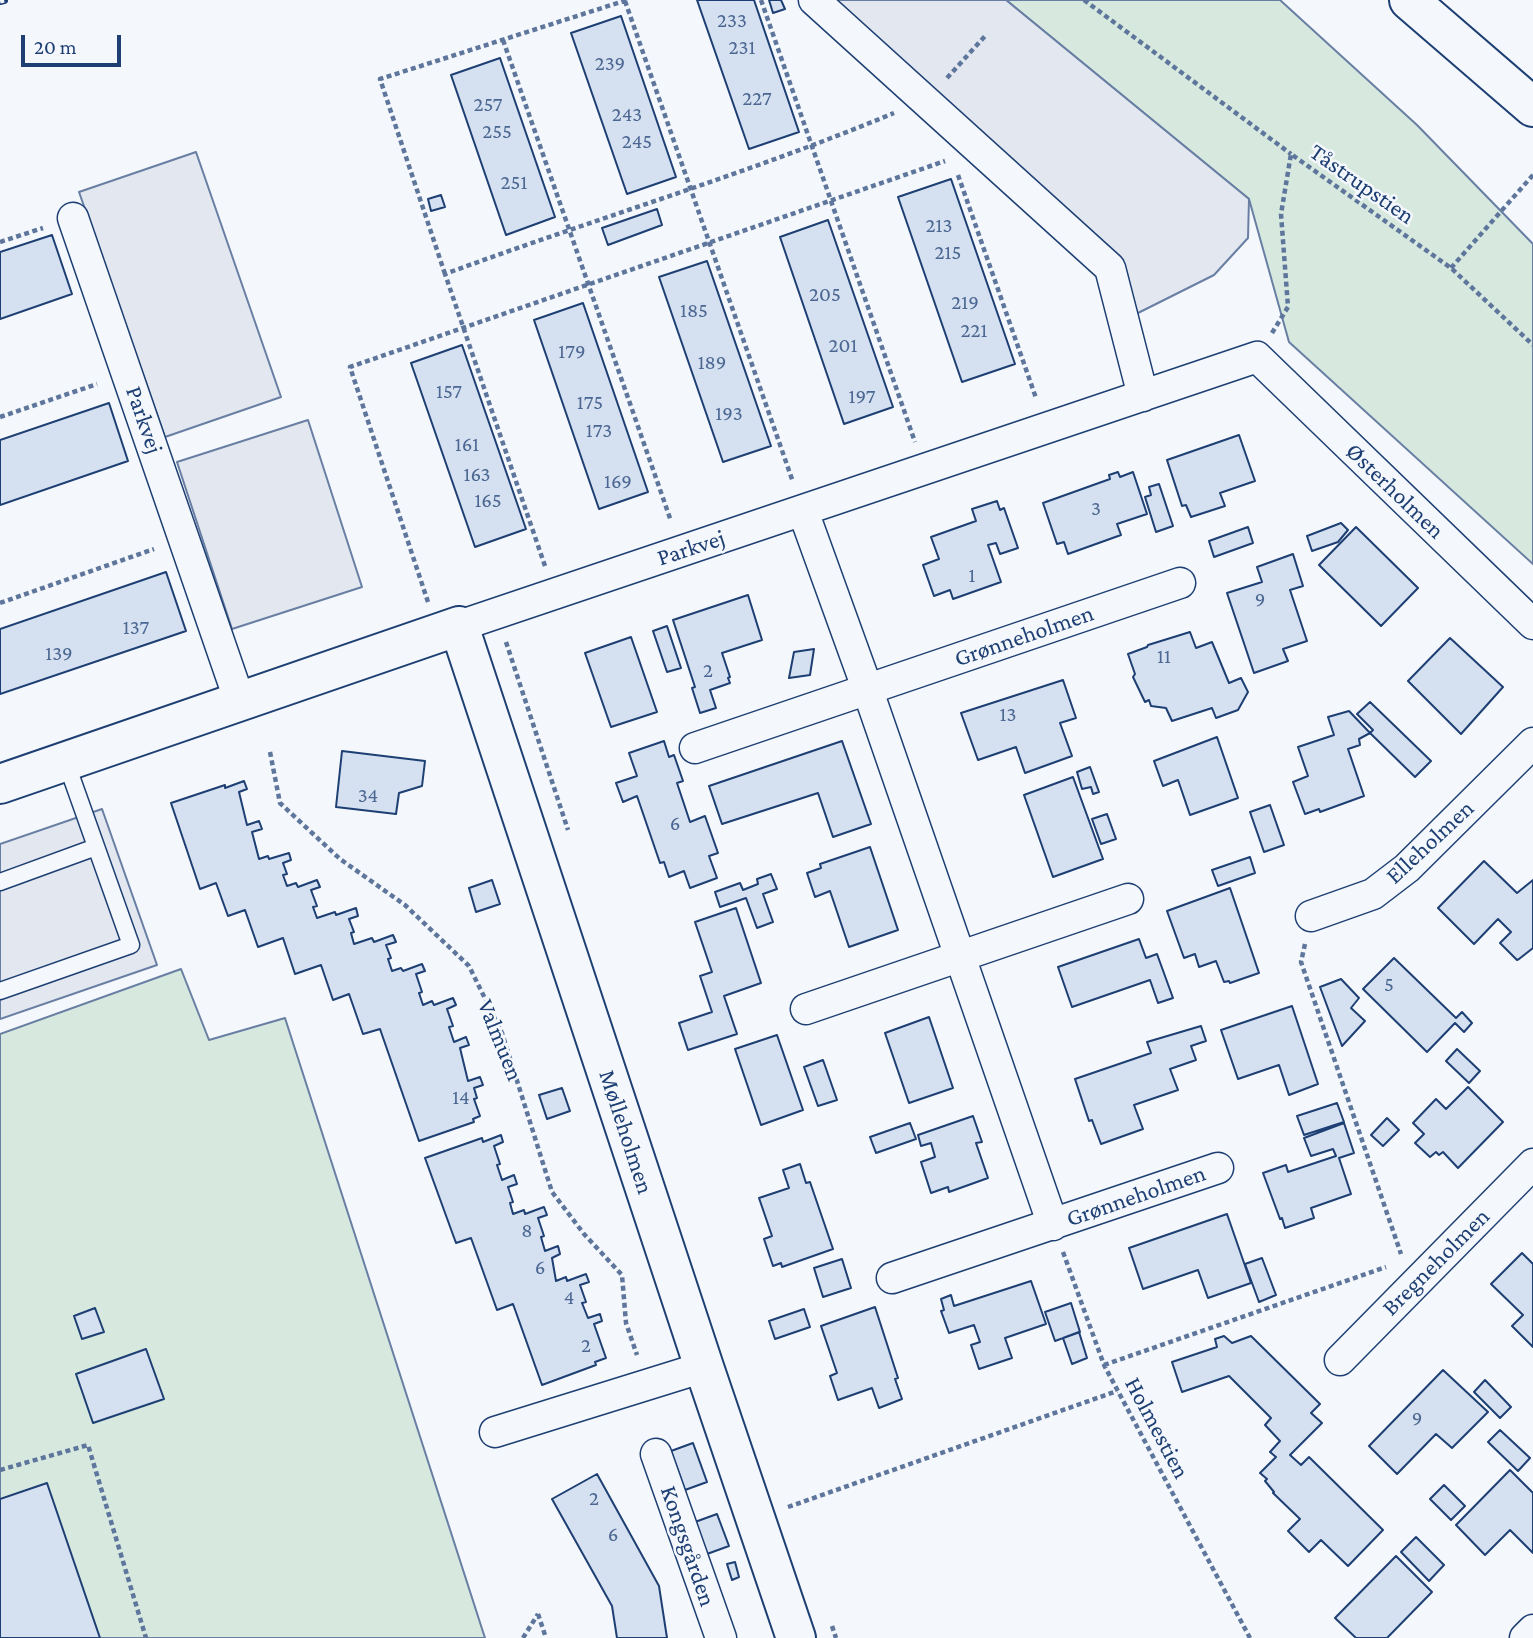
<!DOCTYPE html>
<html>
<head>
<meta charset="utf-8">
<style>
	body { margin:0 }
	#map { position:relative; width:1533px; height:1638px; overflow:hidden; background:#f4f7fb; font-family:"Crimson Pro",serif }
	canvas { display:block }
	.scale { position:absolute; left:21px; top:35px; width:100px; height:32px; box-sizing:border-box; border:4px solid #1d3f73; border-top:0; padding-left:9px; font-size:21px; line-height:24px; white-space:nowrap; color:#1d3f73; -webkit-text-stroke:5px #f4f7fb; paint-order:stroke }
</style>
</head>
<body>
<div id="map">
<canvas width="1533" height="1638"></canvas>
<div class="scale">20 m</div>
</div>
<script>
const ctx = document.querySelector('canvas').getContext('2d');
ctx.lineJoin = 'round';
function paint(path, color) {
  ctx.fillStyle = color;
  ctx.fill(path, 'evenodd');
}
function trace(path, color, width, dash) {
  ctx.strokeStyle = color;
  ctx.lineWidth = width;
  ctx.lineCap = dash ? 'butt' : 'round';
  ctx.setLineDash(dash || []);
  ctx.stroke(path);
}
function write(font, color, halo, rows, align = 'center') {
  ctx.font = font + ' "Crimson Pro",serif';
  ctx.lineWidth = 5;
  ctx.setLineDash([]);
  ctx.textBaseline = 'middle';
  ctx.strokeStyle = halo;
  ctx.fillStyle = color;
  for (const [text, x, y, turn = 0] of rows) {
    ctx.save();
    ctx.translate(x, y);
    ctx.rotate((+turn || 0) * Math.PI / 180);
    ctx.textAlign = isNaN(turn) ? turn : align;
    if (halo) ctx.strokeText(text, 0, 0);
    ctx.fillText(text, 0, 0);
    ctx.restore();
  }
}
const green = new Path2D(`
	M1006,0H1280L1417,125L1533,244V564L1289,342L1249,199Z
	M181,969L209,1040L285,1018L485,1638H0V1034Z`);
paint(green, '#d7e8df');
trace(green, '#687fa3', 2);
const parking = new Path2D(`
	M814,0H1006L1249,199L1248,238L1214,275L1124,320L1110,268Z
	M196,152L281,397L165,437L79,192Z
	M308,420L362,587L232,629L177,462Z
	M102,809L157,965L0,1019V844Z`);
paint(parking, '#e3e8f0');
trace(parking, '#687fa3', 2);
const building = new Path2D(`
	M697,0H754L799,132L749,149Z
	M769,0H781L785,9L773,13Z
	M621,16L676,177L627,194L571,33Z
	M500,58L555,217L506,235L451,75Z
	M951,179L1015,364L962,382L898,197Z
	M441,195L445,207L431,211L428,199Z
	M657,209L662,225L608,245L602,228Z
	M828,220L893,407L844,424L780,237Z
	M52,235L72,294L0,319V252Z
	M707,261L771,446L723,462L659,277Z
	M583,303L648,492L599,509L534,320Z
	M462,345L526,529L475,547L411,363Z
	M109,403L128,461L0,505V440Z
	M1239,435L1255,481L1220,493L1225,506L1191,517L1186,505L1182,506L1167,460Z
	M1118,472L1120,477L1133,472L1147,514L1117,524L1121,535L1068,554L1064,542L1057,544L1043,503L1110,479L1109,475Z
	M1159,484L1173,526L1156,532L1145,497L1151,495L1149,487Z
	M997,501L1000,510L1004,508L1018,548L1000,554L996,543L988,545L1001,582L953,599L950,590L934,596L923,565L939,559L931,537L976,521L972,509Z
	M1341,523L1348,530L1338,542L1312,551L1307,536Z
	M1248,527L1253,543L1214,557L1209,541Z
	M1356,527L1418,588L1381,626L1319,565Z
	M1293,554L1303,586L1290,590L1307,641L1283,649L1288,661L1254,673L1227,593L1262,582L1257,567Z
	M166,572L186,631L0,694V629Z
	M748,595L762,640L722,653L730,677L728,678L730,683L710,690L716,708L700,713L692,688L695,687L673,620Z
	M667,626L681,668L667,672L653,631Z
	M1190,632L1196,648L1212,642L1229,683L1241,678L1248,692L1238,710L1216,718L1212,708L1172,721L1166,708L1151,706L1149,700L1145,702L1133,677L1135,674L1128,654L1147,647L1148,645Z
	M631,637L657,712L611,727L585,653Z
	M1450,638L1503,687L1461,734L1408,681Z
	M814,649L810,675L789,678L794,652Z
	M1063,680L1076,718L1060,723L1072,756L1025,773L1016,747L978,760L961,713Z
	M1370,702L1431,761L1415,777L1370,733L1373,730L1357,714Z
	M1349,711L1370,733L1359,739L1360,745L1348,749L1364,796L1320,812L1319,809L1305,814L1293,782L1308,776L1298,747L1334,735L1328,717Z
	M1217,737L1238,798L1190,815L1178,780L1163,786L1154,761Z
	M664,741L669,757L674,755L683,781L677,783L690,822L705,816L718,853L709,856L717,878L690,888L684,871L669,877L664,862L660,863L637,796L623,802L616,783L637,776L629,753Z
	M842,741L871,824L833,837L818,793L722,824L709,786Z
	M342,751L425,761L422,786L399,793L396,814L336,807Z
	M1090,767L1099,792L1093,794L1091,787L1082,789L1077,772Z
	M1073,777L1103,859L1053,877L1024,795Z
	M244,781L247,789L239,792L247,825L259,821L262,829L252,832L259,859L268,856L269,859L289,853L291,860L283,863L287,874L283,875L287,886L296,883L298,887L317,880L320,887L311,890L317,906L313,907L317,918L335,912L336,915L356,908L358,916L349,919L354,932L351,933L354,944L372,938L374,942L393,935L396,942L386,945L391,958L388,959L392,971L401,968L403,971L422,964L425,971L416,974L422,992L419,993L423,1005L432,1001L434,1005L453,998L456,1005L447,1009L453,1026L449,1027L454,1042L466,1037L469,1045L460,1048L468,1081L480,1077L483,1085L474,1088L477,1098L474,1099L480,1116L473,1119L474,1122L419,1141L380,1029L363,1034L349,994L333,1000L321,965L295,974L283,938L258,947L245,910L228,916L216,883L200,889L171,803L225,785V788Z
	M1270,805L1284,845L1264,852L1250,812Z
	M1107,814L1116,839L1101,844L1092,819Z
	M870,847L898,930L849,947L830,891L815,897L807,873L821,868L820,864Z
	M1250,857L1255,873L1218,886L1212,870Z
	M1484,861L1517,893L1533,880V948L1519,959L1517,960L1500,943L1511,932L1498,919L1474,944L1438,908Z
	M771,874L777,889L763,894L773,922L757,928L746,898L720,907L715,892L740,883L743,890L758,884L757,879Z
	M492,880L500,904L476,912L469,888Z
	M1230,888L1259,973L1230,983L1229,981L1224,982L1216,961L1199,967L1195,954L1184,958L1167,911Z
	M736,908L761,983L724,996L737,1034L688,1050L679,1023L712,1012L700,976L712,972L695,922Z
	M1139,939L1146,958L1157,954L1173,998L1158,1003L1150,980L1072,1007L1058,967Z
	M1394,958L1456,1018L1462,1012L1472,1023L1464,1032L1455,1023L1427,1052L1363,989Z
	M1341,979L1359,998L1351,1008L1365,1021L1342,1046L1320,987Z
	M1292,1006L1318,1084L1289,1095L1279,1065L1238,1079L1221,1030Z
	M929,1017L953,1088L909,1103L885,1033Z
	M1201,1026L1206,1041L1191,1046L1196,1060L1170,1069L1178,1090L1134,1105L1143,1129L1101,1144L1092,1120L1089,1121L1075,1079L1151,1053L1147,1042Z
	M777,1035L803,1110L761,1125L735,1049Z
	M1457,1049L1480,1071L1469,1083L1446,1061Z
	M823,1060L837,1100L818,1106L804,1067Z
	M1468,1087L1503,1122L1458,1168L1443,1152L1439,1155L1436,1152L1430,1157L1415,1143L1424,1134L1413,1123L1436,1099L1446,1109Z
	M562,1088L570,1111L547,1119L539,1095Z
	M1337,1103L1344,1122L1304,1135L1297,1116Z
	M973,1116L982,1142L976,1143L988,1178L949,1192L948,1187L931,1193L921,1162L935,1157L931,1143L921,1146L918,1135Z
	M1387,1118L1399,1130L1383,1146L1371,1135Z
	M910,1123L916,1139L876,1153L870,1137Z
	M1344,1123L1354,1153L1339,1158L1351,1194L1311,1208L1314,1218L1285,1228L1282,1218L1280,1219L1263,1173L1286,1165L1288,1172L1336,1156L1333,1149L1311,1156L1304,1138Z
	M501,1135L503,1142L494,1146L500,1164L497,1165L502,1180L514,1175L517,1184L508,1187L513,1202L510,1203L513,1214L524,1210L525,1214L544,1207L547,1215L538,1218L544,1236L541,1237L545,1251L558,1246L560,1254L552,1258L556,1281L566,1277L567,1281L586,1274L589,1282L580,1285L586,1302L582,1303L588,1318L600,1314L602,1321L594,1324L606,1358L595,1362L596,1365L542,1385L513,1304L497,1310L471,1238L456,1243L425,1158L482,1138L483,1142Z
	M800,1164L806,1183L810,1182L833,1249L782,1267L781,1263L773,1266L764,1239L772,1236L759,1198L789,1188L783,1170Z
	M1227,1214L1251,1283L1208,1298L1198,1270L1143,1289L1129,1248Z
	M1522,1253L1533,1264V1347L1512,1326L1523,1315L1491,1284Z
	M1262,1258L1276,1295L1259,1302L1245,1264Z
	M842,1259L851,1288L823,1297L814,1268Z
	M1031,1281L1046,1324L1005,1338L1012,1358L979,1369L971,1345L980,1342L974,1325L949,1333L941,1311L944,1310L941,1299L951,1295L954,1306Z
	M1071,1303L1080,1332L1055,1341L1045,1312Z
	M875,1307L898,1378L895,1379L902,1399L879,1408L872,1388L838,1400L830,1376L837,1373L821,1326Z
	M95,1308L104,1332L82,1339L74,1316Z
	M804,1309L810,1327L775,1339L769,1321Z
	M1079,1332L1087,1358L1072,1364L1063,1338Z
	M1224,1336L1232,1343L1251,1336L1320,1404L1311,1413L1322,1423L1290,1455L1301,1465L1309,1457L1383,1530L1348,1566L1321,1540L1309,1552L1288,1531L1300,1519L1273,1493L1274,1492L1265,1481L1267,1479L1260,1473L1276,1457L1270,1452L1280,1441L1265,1425L1271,1418L1229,1376L1182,1392L1172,1362L1217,1347L1215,1339Z
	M146,1349L164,1399L93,1423L76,1374Z
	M1443,1370L1488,1412L1452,1448L1436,1434L1397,1474L1369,1446Z
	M1485,1380L1511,1407L1500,1418L1474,1392Z
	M1500,1430L1530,1458L1518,1471L1488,1442Z
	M693,1443L707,1482L685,1490L671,1451Z
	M1510,1470L1533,1493V1553L1510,1530L1485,1555L1456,1525Z
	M597,1474L659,1586L667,1638H617L612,1606L552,1499Z
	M47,1483L100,1638H0V1499Z
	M1444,1485L1465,1506L1451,1520L1430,1499Z
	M717,1514L729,1546L707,1554L695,1522Z
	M1416,1537L1444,1565L1429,1581L1401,1552Z
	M1396,1556L1432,1592L1387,1638H1356L1335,1618Z
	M735,1562L739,1577L732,1580L727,1564Z`);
paint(building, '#d5e0f0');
trace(building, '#1d3f73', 2);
const lane = new Path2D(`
	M0,882L96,847
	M0,991L131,945L66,762`);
const street = new Path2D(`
	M814,0L1110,268L1143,396
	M73,218L240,702
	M803,511L867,688L1053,1225
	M459,626L1257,357L1533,624
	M695,748L1180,583
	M1311,916L1373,894L1407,868L1533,743
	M806,1009L1128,899
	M892,1278L1218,1168
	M1340,1360L1533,1164
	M495,1432L704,1367
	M656,1454L721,1638
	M1525,1638L1533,1630`);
const secondary = new Path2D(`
	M0,784L459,626L704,1367L796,1638`);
const highway = new Path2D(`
	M1409,0L1533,107`);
trace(lane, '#1d3f73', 19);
trace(street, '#1d3f73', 33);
trace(secondary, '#1d3f73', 42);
trace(highway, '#1d3f73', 42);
trace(new Path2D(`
	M761,0L915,442
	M1084,0L1291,154
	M625,1L793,482
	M503,40L671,521
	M947,78L986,35
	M958,175L1036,398
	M0,242L43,228
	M1451,268L1533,175
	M445,274L380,79L627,0
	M1272,333L1288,307L1281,214L1291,154L1451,268L1533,345
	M0,417L97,384
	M545,566L445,274C594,219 747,174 894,113
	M428,602L350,367L945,161
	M0,603L154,549
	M506,642L568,830
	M270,752L280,803L340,859L405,905L469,966L502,1033L552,1192L584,1234L622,1275L626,1323L637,1355
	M1305,944L1301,962L1401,1254
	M1063,1252L1104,1365L1250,1638
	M1104,1365L1386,1267
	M0,1470L88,1445L146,1638
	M788,1507L1117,1391
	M538,1614L546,1638
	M832,1626L836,1638
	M523,1638L538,1614`), '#5e769c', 4.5, [5, 3.5]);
trace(lane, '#f4f7fb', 16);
trace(street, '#f4f7fb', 30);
trace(secondary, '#f4f7fb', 38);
trace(highway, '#f4f7fb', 38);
const rail = new Path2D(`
	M0,1L4,0`);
trace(rail, '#1d3f73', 8);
trace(rail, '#f4f7fb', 5, [16]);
write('21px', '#4b6792', null, [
	["233",732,21],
	["231",742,48],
	["239",610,64],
	["227",757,99],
	["257",488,105],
	["243",627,115],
	["255",497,132],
	["245",637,142],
	["251",514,183],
	["213",939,226],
	["215",948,253],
	["205",825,295],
	["219",965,303],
	["185",694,311],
	["221",974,331],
	["201",843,346],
	["179",572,352],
	["189",712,363],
	["157",449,392],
	["197",862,397],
	["175",590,403],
	["193",729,414],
	["173",599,431],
	["161",467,445],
	["163",477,475],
	["169",618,482],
	["165",488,501],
	["3",1096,509],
	["1",972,576],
	["9",1260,600],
	["137",136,628],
	["139",59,654],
	["11",1164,657],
	["2",708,671],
	["13",1008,715],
	["34",368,796],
	["6",675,824],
	["5",1389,985],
	["14",461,1098],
	["8",527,1231],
	["6",540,1268],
	["4",569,1298],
	["2",586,1346],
	["9",1417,1419],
	["2",594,1499],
	["6",613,1535]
]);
write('24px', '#1d3f73', '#f4f7fb', [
	["Tåstrupstien",1362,184,35],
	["Parkvej",144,420,71],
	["Østerholmen",1395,491,44],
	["Parkvej",691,548,-18],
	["Grønneholmen",1024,636,-19],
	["Elleholmen",1430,842,-43],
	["Valmuen",500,1040,68],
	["Mølleholmen",626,1132,72],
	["Grønneholmen",1136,1196,-19],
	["Bregneholmen",1436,1262,-45],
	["Holmestien",1157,1428,62],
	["Kongsgården",688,1546,71]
]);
</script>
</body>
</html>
